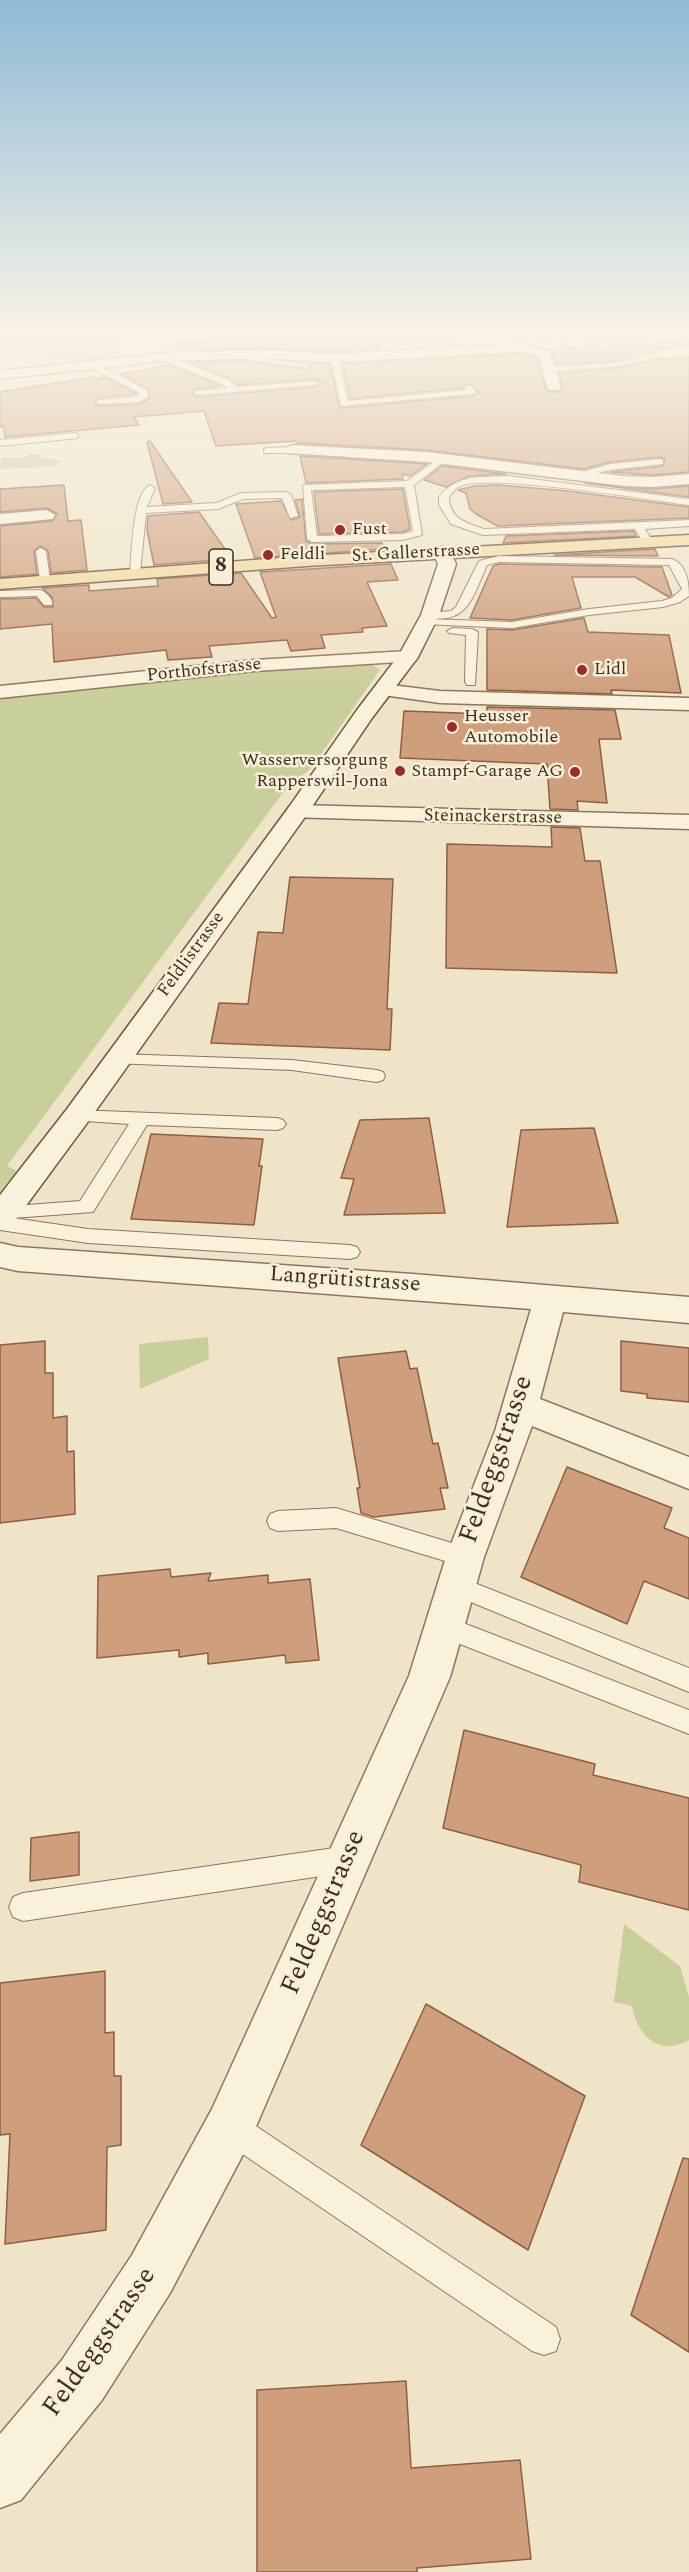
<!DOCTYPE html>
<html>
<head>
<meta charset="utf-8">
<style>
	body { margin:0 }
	canvas { display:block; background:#f0e4c8 }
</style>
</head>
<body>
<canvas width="689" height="2572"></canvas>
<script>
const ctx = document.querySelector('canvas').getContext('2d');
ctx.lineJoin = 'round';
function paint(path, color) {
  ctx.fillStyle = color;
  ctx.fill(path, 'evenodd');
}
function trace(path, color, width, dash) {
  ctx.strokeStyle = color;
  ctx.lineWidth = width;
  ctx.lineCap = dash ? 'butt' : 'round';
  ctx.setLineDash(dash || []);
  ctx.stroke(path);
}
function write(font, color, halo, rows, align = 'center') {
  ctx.font = font + ' Spectral,serif';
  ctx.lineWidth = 5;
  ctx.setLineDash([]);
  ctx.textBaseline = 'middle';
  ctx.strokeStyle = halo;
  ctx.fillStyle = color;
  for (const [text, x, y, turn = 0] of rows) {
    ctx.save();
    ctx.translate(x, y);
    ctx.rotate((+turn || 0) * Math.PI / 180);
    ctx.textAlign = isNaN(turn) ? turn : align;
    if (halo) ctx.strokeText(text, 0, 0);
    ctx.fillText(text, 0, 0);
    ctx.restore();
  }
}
paint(new Path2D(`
	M0,334H212V336L117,341L120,358L85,362L4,357L0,354Z
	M311,334H461L465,338L457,340L466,348L389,353L391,344L380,339H336Z
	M525,334H689V336L661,335V337L669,342L654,350L648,351L565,342L542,345L535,344Z
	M30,454H41V458L61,460L56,466L0,469L1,458H23Z
	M363,662L372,664L380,670L312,767L282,794L7,1166L17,1171L0,1191V698L258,669Z
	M208,1337L209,1359L140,1389L139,1344Z
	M624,1924L680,1966L689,1997V2040C658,2057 638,2036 632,2006L614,2002Z`), '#c9cf9b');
const building = new Path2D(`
	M233,334H299L349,342L350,338L384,340L378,349L335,352L261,348L176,350V341L228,340Z
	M689,340V346L661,348L614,361L556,364L552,351L547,349L574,347L577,349L598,347L602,350Z
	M523,354L537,359L545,388L549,392H559L563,388L559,373L614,369L659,359L689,358V472L652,475L611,472L663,466L665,459L660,457L610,462L584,469L427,450L297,443L296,441L216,446L204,411L134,417L139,425L5,437L4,427H0V392L94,377L97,379L104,377L137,394L97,398L95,406L139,404L150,398L149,390L121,374L169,365L221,386L195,389L192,394L198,397L315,387L321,382L315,379L238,385L229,378L190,362L246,361L306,369L312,366L311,363L330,364L339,406L341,408L473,396L479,392L469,383L463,388L350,399L343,364Z
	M150,441L192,502L163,504L147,442Z
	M300,456L427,464L410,476L402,474L403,479L306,483Z
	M442,466L506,474L470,476L446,487L424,480Z
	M585,483L652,489L689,486V497Z
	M64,485L68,521L81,520L87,570L51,573L48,551L40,546L34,551L37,574L0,577V526L53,521L57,514L47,508L0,512V489Z
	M499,485L568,491L689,507V518L498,526L476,514L470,509L466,493L458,490L474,486Z
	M403,489L410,529L403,532L319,534L314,492Z
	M302,499L306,541L312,544L382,543L385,549L255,558L236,504L281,501L291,520L300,517L295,500Z
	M199,512L232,559L154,565L147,530L148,516Z
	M634,531L636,536L503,543L506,536Z
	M655,549L658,556L554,555Z
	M391,564L398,580L367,582L387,626L362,628L363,632L321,635L325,648L291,651L287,640L209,646L212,657L168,660L166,650L54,662L52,624L0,629V599L36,598L44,607H53L52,597L42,588L89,585V591L158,586L157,579L241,573L272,618L276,617L260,572Z
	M499,564L662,567L672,595L669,597L635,577H572L581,608L512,620L470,618L493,566Z
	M584,618L588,632L669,635L681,693L611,690L612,694L487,690V629L512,630Z
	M487,707L615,710L621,739H599L607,803L577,801L578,810L550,809L547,764L400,758L404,711L487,714Z
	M551,827L580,828L585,861H600L617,973L446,968L447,844L552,847Z
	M290,877L393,879L387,1009H392L390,1050L211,1043L219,1003L248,1004L258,932L283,933Z
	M429,1118L445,1213L344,1215L354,1179L341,1178L360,1120Z
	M594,1128L618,1223L507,1227L521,1130Z
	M151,1134L263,1139L259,1166H262L254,1225L131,1219Z
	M45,1341V1373H53V1418L67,1416V1452L74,1451L75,1514L0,1523V1345Z
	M621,1341L689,1348V1402L647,1398V1394L621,1391Z
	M406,1351L410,1369L417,1368L433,1444L438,1443L448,1488H440L445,1509L374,1517L361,1513L357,1488H360L338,1358Z
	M567,1467L672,1508L664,1528L689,1538V1599L644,1581L627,1624L521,1577Z
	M170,1569L171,1577L211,1573L208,1581L268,1575V1583L310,1579L319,1660L286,1663L285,1655L208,1664V1653L179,1657V1650L97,1658L98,1576Z
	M464,1730L595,1764L593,1775L689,1798V1910L579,1882L581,1865L443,1828Z
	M79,1832V1875L30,1881L31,1838Z
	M105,1971V2033L114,2032V2076H121V2145L107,2147L106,2230L5,2244L10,2134L0,2135V1983Z
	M426,2004L585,2096L528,2250L361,2145Z
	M683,2158L689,2159V2352L631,2315Z
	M406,2381L411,2468L520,2460L531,2559L417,2568V2572H257V2390Z`);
paint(building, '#cf9f7d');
trace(building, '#8d5f41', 1.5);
const lane = new Path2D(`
	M240,352L256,357L310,365L306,367L255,361L237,356L236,354Z
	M661,352L665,354L664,356L614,367L549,371L545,369L549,367L614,363Z
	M160,355H166L228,380L237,387L315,381L319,383L315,385L198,395L194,393L195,391L228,388L222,384L160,359Z
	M335,356L339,358L348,401L467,390L465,387L469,385L477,392L473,394L341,406L331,358Z
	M87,362H93L147,390L148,397L139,402L97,404V400L138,397L140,393L87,366Z
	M75,433L78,434V438L0,446V440Z
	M267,448L292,447L297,450L292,453H264V449Z
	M442,456L445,457V461L414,485L422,535L403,540L312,542L307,539L303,485L407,481ZM405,487L413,531L403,534L317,536L311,490Z
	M660,459L663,460V464L610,470L576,478L571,475L610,464Z
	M508,476L689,499V505C651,500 483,472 458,487C455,489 451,495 449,497C449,519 467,523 484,529L689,520V526L645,529L653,542L648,545L644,544L635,529L483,535L451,524L439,505V497C458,473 480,478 508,476Z
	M150,485L155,488L147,507L216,503L241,493L286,492L291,495L298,516L290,518L282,498L243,499L218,509L146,513L140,573L135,576L130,573C132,554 132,494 150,485Z
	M41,548L46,551L50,580L45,583L40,580L36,551Z
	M499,556L672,559C687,565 689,582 689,596L680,602L663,607L589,615L512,628L423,624V620L427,619L512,622L589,609L662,601L672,598L682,589L669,565L499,562L487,565C473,596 468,626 426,617V613L451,611L456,607L479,561Z
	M40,590C45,591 54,600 52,605H44L37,596L0,597V591Z
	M453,628L472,629L478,632L475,685H467L465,682L466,635L449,633L447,631Z
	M117,1054L292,1060L377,1070L383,1072L385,1076L383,1080L377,1082L292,1070L111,1063L109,1059L111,1055Z
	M77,1110L277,1118L283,1120L286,1124L283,1128L277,1130L147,1125L93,1212L13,1218L88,1229L350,1245L357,1247L360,1252L357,1257L350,1259L88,1243L0,1230V1207L80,1201L129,1124L71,1120L68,1116L71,1112Z
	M336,1508L465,1547L473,1550L476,1557L473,1564L465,1567L336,1528L278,1531L270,1528L267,1521L270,1514L278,1511Z
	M457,1576L689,1668V1692L449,1593L445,1586L449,1579Z
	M445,1616L689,1710V1734L437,1635L433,1627L437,1619Z
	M348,1846L357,1850L361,1859L357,1868L348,1872L23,1921L13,1917L9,1907L13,1897L23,1893Z
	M230,2112L241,2116L556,2327L560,2339L556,2351L544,2355L532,2351L219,2138L215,2127L219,2116Z`);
const street = new Path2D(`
	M524,344L550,352L561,387L559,390H549L547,387L539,357L523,352L335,362L261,358L163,361L0,379V371L163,353L261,350L335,354Z
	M689,348V356L661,358L654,354L661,350Z
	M292,445L427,452L624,476L652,477L689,474V484L652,487L624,486L427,462L287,453L284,450Z
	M47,510L55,515L53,519L0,524V514Z
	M408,651L415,653L418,657L415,661L255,671L0,698V686L255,660Z
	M383,684L440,691L689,698V710L440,703L376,694L373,690L376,686Z
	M297,805L689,815V829L289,817L286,812L289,807Z
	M0,1243L18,1247L413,1274L689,1297V1323L563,1312L540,1399L689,1457V1489L532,1426L484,1557L450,1677L248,2145L170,2293L102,2400L21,2500L0,2508V2434L62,2360L132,2255L212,2109L409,1676L446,1557L495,1431L531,1309L18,1271L0,1267Z`);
const secondary = new Path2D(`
	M442,547L448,548L456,564L439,615L418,657L372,718L305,817L87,1123L11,1226L0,1229V1195L67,1109L289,807L357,710L399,655L421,615L438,564L433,552L436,548Z`);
const primary = new Path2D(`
	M689,535V545L307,566L0,589V579L307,556Z`);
trace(lane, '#8d765c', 2);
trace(street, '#8d765c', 3);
trace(secondary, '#6f573f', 3);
trace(primary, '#5b4430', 3);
paint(lane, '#faf1dc');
paint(street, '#faf1dc');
paint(secondary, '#faf1dc');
paint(primary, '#f3d9a0');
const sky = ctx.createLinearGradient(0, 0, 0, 694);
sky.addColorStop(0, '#8fbad6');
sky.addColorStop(0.48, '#f8f3e6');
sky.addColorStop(1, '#f8f3e600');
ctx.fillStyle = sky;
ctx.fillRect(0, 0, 689, 694);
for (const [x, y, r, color] of [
	[340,530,6,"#9e2a2b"],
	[268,555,6,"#9e2a2b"],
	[582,670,6,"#9e2a2b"],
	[452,727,6,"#9e2a2b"],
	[400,771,6,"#9e2a2b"],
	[575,772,6,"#9e2a2b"]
]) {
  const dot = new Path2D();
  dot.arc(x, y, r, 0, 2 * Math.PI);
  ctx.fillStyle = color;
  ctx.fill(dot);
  trace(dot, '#f7eed8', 2);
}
write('18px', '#3d2e20', '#f7eed8', [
	["Fust",352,530],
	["Feldli",280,555],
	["Lidl",594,670],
	["Heusser",464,717],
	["Automobile",464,738],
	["Wasserversorgung",388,761,"right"],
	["Rapperswil-Jona",388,782,"right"],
	["Stampf-Garage AG",563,772,"right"]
], 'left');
write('18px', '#3d2e20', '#f7eed8', [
	["St. Gallerstrasse",416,554,-3],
	["Porthofstrasse",204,671,-6],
	["Steinackerstrasse",493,818,1],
	["Feldlistrasse",192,955,-54]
]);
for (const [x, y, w] of [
	[221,567,24]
]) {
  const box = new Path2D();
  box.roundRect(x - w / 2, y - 18, w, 36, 4.5);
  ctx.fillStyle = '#f7eed8';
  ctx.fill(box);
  trace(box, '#3d2e20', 1.5);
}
write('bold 21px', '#3d2e20', null, [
	["8",221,567]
]);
write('22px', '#3d2e20', '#f7eed8', [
	["Langrütistrasse",345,1281,4]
]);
write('27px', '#3d2e20', '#f7eed8', [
	["Feldeggstrasse",498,1460,-71],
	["Feldeggstrasse",325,1913,-67],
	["Feldeggstrasse",101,2343,-55]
]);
</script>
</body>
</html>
